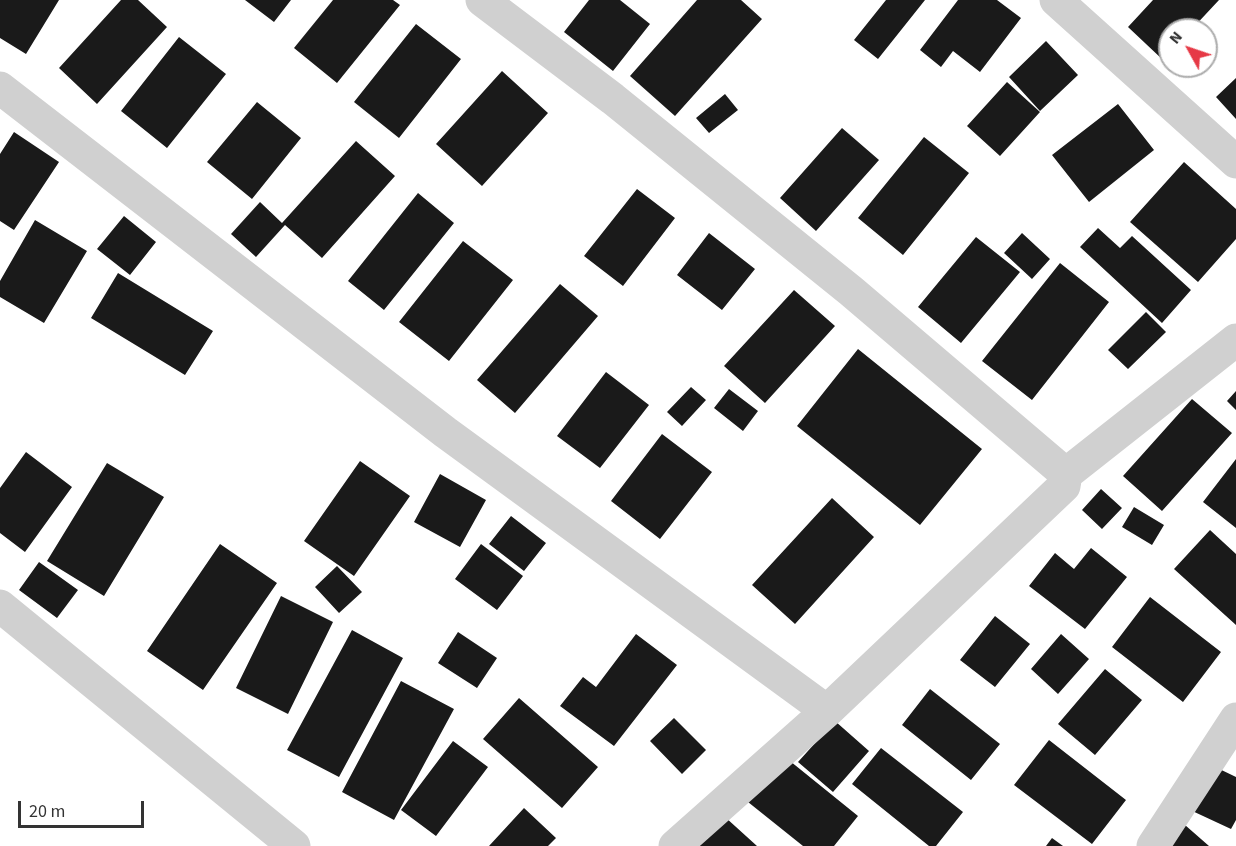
<!DOCTYPE html>
<html>
<head>
<meta charset="utf-8">
<style>
	body { margin:0 }
	#map { position:relative; width:1236px; height:846px; overflow:hidden; background:#fff; font-family:"Source Sans 3",sans-serif }
	canvas { display:block }
	.north { position:absolute; left:1158px; top:18px; width:60px; height:60px; box-sizing:border-box; background:#fff; border:2px solid #adadad; border-radius:50%; rotate:310deg; font-size:16px; font-weight:700; line-height:24px; text-align:center; color:#333 }
	.north::after { content:''; display:block; margin:auto; width:21px; height:27px; background:#e63946; clip-path:polygon(50% 0,100% 100%,50% 72%,0 100%) }
	.scale { position:absolute; left:18px; top:801px; width:126px; height:27px; box-sizing:border-box; border:3px solid #333; border-top:0; padding-left:8px; font-size:18px; line-height:21px; white-space:nowrap; color:#333; -webkit-text-stroke:4px #fff; paint-order:stroke }
</style>
</head>
<body>
<div id="map">
<canvas width="1236" height="846"></canvas>
<div class="north">N</div>
<div class="scale">20 m</div>
</div>
<script>
const ctx = document.querySelector('canvas').getContext('2d');
ctx.lineJoin = 'round';
function paint(path, color) {
  ctx.fillStyle = color;
  ctx.fill(path, 'evenodd');
}
function trace(path, color, width, dash) {
  ctx.strokeStyle = color;
  ctx.lineWidth = width;
  ctx.lineCap = dash ? 'butt' : 'round';
  ctx.setLineDash(dash || []);
  ctx.stroke(path);
}
paint(new Path2D(`
	M0,0H59L26,54L0,38Z
	M121,0H138L167,27L97,104L59,68Z
	M245,0H291L274,22Z
	M333,0H393L400,5L337,83L294,48Z
	M589,0H620L650,24L613,71L564,32Z
	M697,0H741L762,19L675,116L630,76Z
	M886,0H925L878,59L854,40Z
	M958,0H997L1021,18L980,72L953,51L941,67L920,50Z
	M1153,0H1219L1191,30H1170V53L1163,60L1128,27Z
	M416,24L461,59L399,138L354,102Z
	M179,37L226,74L167,148L121,111Z
	M1046,41L1078,75L1040,111L1009,77Z
	M502,71L548,113L482,186L436,144Z
	M1236,78V119L1216,97Z
	M1007,82L1040,112L1000,156L967,126Z
	M725,94L738,110L709,133L696,118Z
	M257,102L301,138L252,199L207,162Z
	M1118,104L1154,150L1089,202L1052,155Z
	M842,128L879,160L816,231L780,198Z
	M14,132L59,162L14,230L0,221V154Z
	M924,137L969,173L903,255L858,218Z
	M356,141L395,176L322,258L285,225L256,257L231,234L260,202L282,223Z
	M1184,162L1236,209V239L1198,282L1130,222Z
	M637,189L675,218L623,286L584,256Z
	M418,193L454,223L384,310L348,281Z
	M124,216L156,242L130,275L97,249Z
	M35,220L87,251L44,323L0,297V281Z
	M1098,228L1120,248L1132,236L1191,290L1162,323L1080,247Z
	M709,233L755,269L722,310L677,275Z
	M1022,233L1050,259L1032,279L1004,253Z
	M976,237L1020,272L961,343L918,307Z
	M463,241L513,280L449,361L399,322Z
	M1060,263L1109,302L1032,400L982,361Z
	M118,273L213,331L185,375L91,318Z
	M560,284L598,316L515,413L477,380Z
	M794,290L835,326L765,403L724,366Z
	M1146,312L1166,332L1128,369L1108,350Z
	M858,349L982,449L920,525L797,426Z
	M606,372L649,405L600,468L557,436Z
	M691,387L706,400L682,426L667,412Z
	M729,389L758,411L743,431L714,408Z
	M1236,391V410L1227,401Z
	M1192,399L1232,433L1162,511L1123,476Z
	M662,434L712,472L660,539L611,501Z
	M26,452L72,487L25,552L0,533V488Z
	M1236,459V528L1203,502Z
	M360,461L410,496L354,576L304,541Z
	M107,463L164,497L104,596L47,561Z
	M440,474L486,500L460,547L414,522Z
	M1101,489L1122,508L1102,529L1082,510Z
	M832,498L874,537L795,624L752,585Z
	M1134,507L1164,525L1152,545L1122,527Z
	M511,516L546,543L524,571L489,544Z
	M1210,530L1236,554V625L1174,569Z
	M220,544L277,583L203,690L147,651Z
	M481,544L523,576L497,610L455,579Z
	M1091,548L1127,577L1085,629L1029,586L1055,553L1074,569Z
	M39,562L78,590L57,618L19,590Z
	M337,566L362,592L339,613L315,587Z
	M281,596L333,622L288,714L236,688Z
	M1150,597L1221,652L1183,702L1112,647Z
	M995,616L1030,644L995,687L960,660Z
	M352,630L403,658L339,777L287,750Z
	M458,632L497,658L477,688L438,663Z
	M636,634L677,665L614,746L560,706L583,677L596,687Z
	M1061,634L1089,659L1058,694L1031,669Z
	M1105,669L1142,700L1095,755L1058,724Z
	M401,681L454,709L394,820L342,792Z
	M930,689L1000,744L971,780L902,725Z
	M519,698L598,767L562,808L483,739Z
	M674,718L706,750L682,774L650,741Z
	M835,721L869,751L833,792L798,762Z
	M1049,740L1126,800L1092,844L1014,785Z
	M453,741L488,767L436,836L401,810Z
	M881,748L963,812L936,846H929L852,784Z
	M785,757L858,816L834,846H803L748,802Z
	M1209,764L1236,777V820L1231,829L1188,809Z
	M524,808L556,838L548,846H489Z
	M725,817L757,846H699Z
	M1177,818L1209,846H1151Z
	M1052,838L1063,846H1046Z`), '#1a1a1a');
trace(new Path2D(`
	M482,0L613,99L851,291L1066,474
	M1056,0L1236,162
	M0,88L445,432L827,711
	M0,606L294,846
	M675,846L827,711L1064,486L1066,474L1236,340
	M1153,846L1236,719`), '#d0d0d0', 33);
</script>
</body>
</html>
